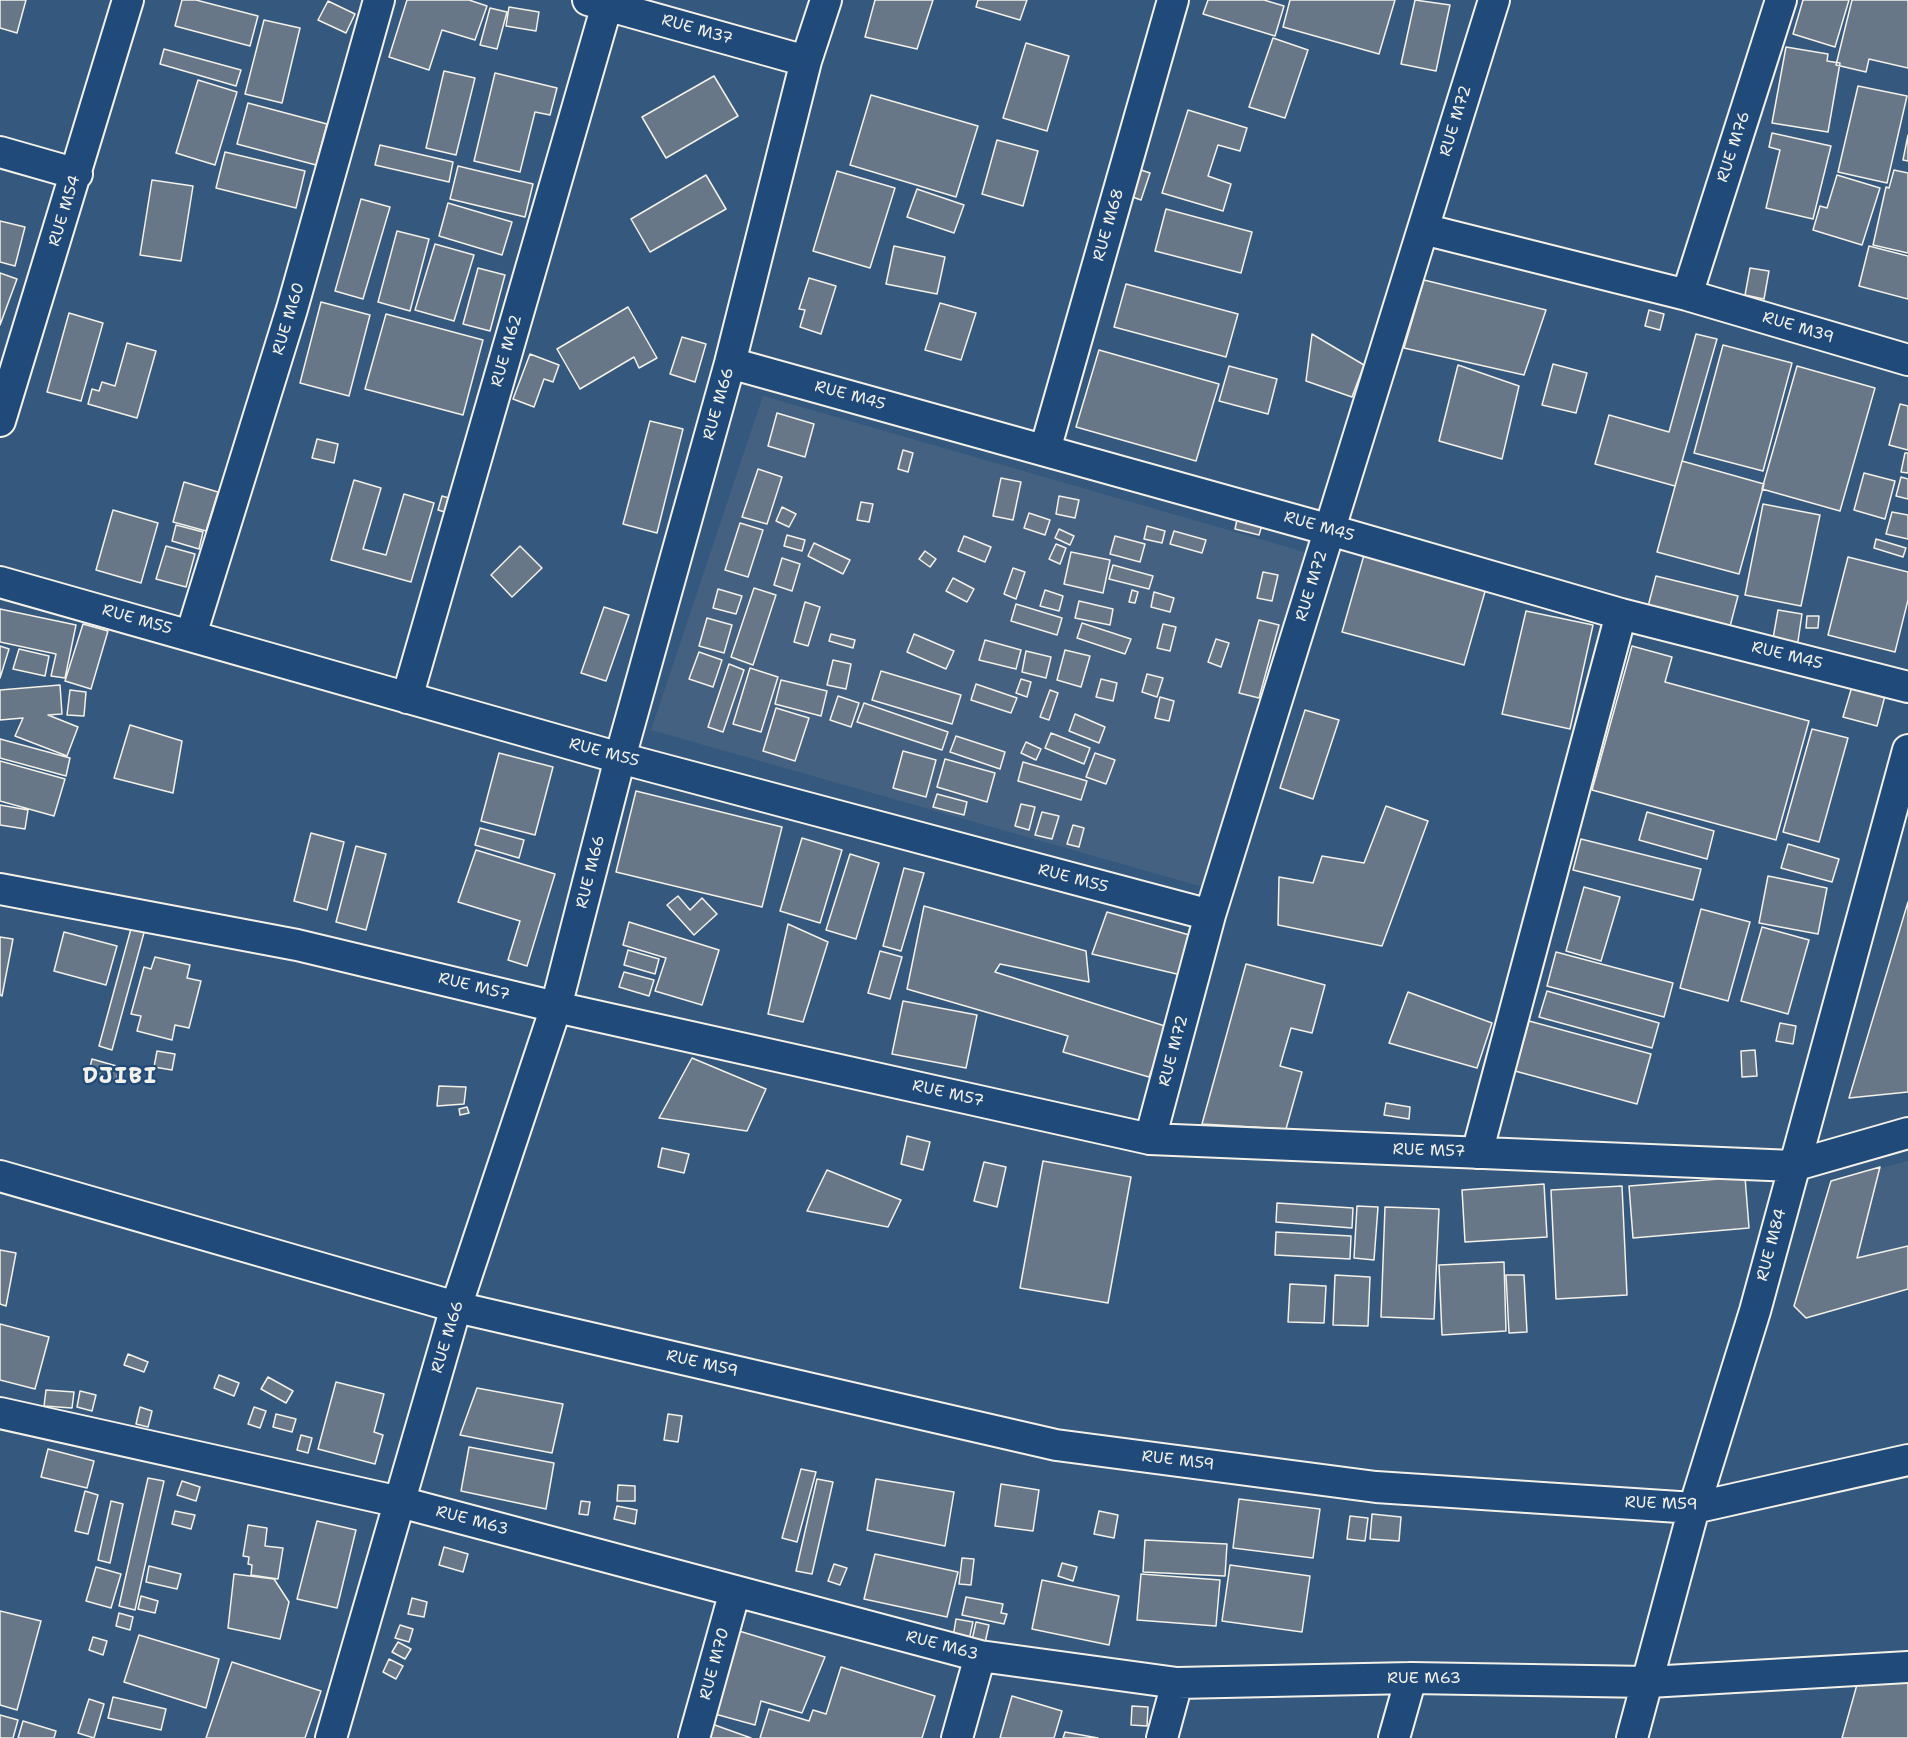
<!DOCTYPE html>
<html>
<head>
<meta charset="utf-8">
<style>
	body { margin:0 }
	canvas { display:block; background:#35587e }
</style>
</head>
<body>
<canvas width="1908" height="1738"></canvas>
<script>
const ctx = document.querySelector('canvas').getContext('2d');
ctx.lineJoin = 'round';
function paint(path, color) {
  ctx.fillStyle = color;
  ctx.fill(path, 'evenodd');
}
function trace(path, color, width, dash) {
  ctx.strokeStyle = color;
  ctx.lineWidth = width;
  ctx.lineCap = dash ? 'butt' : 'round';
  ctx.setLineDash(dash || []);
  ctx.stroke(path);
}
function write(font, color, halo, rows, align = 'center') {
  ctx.font = font + ' "Shantell Sans",sans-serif';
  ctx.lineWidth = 4.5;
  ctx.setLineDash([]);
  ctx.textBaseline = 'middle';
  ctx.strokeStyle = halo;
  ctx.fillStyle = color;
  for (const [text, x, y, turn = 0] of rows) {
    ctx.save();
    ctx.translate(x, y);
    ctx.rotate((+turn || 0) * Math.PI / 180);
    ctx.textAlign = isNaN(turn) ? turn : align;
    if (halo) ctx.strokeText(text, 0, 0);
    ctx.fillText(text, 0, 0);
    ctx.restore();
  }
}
paint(new Path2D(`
	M763,396L1315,555L1210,889L651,730Z
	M1908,1161V1289L1806,1318L1794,1306L1831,1181Z`), '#446181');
const building = new Path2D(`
	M0,0H26L17,33L0,28Z
	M182,0H196L258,16L250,46L175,26Z
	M407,0H469L487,6L475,40L442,30L429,70L389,57Z
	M875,0H933L917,49L865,37Z
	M978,0H1027L1020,20L976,7Z
	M1208,0H1264L1284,6L1275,36L1203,14Z
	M1290,0H1395L1379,54L1283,27Z
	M1415,0L1450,5L1436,71L1401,64Z
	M1803,0H1849L1835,47L1793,34Z
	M1852,0H1908V68L1869,59L1866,72L1836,65Z
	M328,1L355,14L346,33L318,20Z
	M509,7L539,12L536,31L506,26Z
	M490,8L507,12L497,49L480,45Z
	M264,20L300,28L282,103L245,94Z
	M1273,38L1308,50L1285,118L1249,107Z
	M1026,43L1069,56L1047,131L1003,118Z
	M1786,47L1828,54L1827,61L1840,63L1828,132L1772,123Z
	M164,49L241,70L236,86L160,64Z
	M444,71L475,78L456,155L426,148Z
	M495,73L557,88L550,115L535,112L520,172L474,161Z
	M714,76L738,116L666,158L642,117Z
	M198,80L237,92L215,165L176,153Z
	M1858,86L1907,96L1887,183L1838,172Z
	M871,95L978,126L956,197L850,165Z
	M248,103L327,124L316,165L237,144Z
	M1188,110L1247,128L1240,151L1218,145L1208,176L1231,184L1223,211L1162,193Z
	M1772,133L1831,146L1813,219L1766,208L1780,150L1769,147Z
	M1908,135V161L1903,160Z
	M997,140L1038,151L1023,206L982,194Z
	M380,145L453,162L449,182L375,165Z
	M225,152L305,171L296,208L216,188Z
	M458,166L533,184L525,217L450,199Z
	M1132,167L1150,173L1141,200L1124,194Z
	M1894,170L1908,173V253L1873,245L1886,187L1889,188Z
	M837,171L895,188L870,268L813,251Z
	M706,175L726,209L650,252L631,219Z
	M1837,175L1880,188L1862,245L1813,230L1820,206L1827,208Z
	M152,180L193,186L181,261L140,255Z
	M917,189L964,205L954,233L907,217Z
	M361,199L390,207L363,299L335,291Z
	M448,203L512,222L502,255L439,236Z
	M1166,209L1252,232L1241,273L1155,251Z
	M0,221L25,227L15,266L0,262Z
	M397,231L429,239L410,311L378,302Z
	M435,244L474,255L454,321L415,310Z
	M894,246L945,257L937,294L886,284Z
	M1869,246L1908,256V299L1859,286Z
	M478,268L505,275L490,331L463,324Z
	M1750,268L1769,271L1764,299L1745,295Z
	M0,273L17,279L0,325Z
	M809,278L836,286L821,334L800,327L805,310L799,309Z
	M1424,280L1546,310L1524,375L1404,348Z
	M1126,284L1238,314L1226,357L1114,327Z
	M321,302L370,315L349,396L300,383Z
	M940,303L976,313L961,360L925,350Z
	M628,307L657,358L639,368L634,357L580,389L557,349Z
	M1649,310L1664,314L1660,330L1645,326Z
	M69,313L103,323L81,401L47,392Z
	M386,314L483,340L463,415L365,389Z
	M1312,334L1364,365L1352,397L1306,381Z
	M1696,334L1717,339L1675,486L1595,464L1609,415L1669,432Z
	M682,337L706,344L695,382L670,374Z
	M127,343L156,351L137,418L88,404L92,389L99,391L102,382L115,386Z
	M1723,345L1792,363L1763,471L1694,453Z
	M1099,350L1219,384L1196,461L1076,427Z
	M530,354L559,365L553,382L544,379L534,407L513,399Z
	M1553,364L1587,373L1576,413L1542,405Z
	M1458,365L1519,386L1502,459L1439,441Z
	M1229,366L1277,379L1268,414L1219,401Z
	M1797,366L1875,388L1840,511L1762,489Z
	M1900,404L1908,406V450L1889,445Z
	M777,413L814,424L805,457L768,446Z
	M650,421L683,429L657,533L623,524Z
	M317,439L338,444L334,463L312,458Z
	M903,450L913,453L908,472L898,469Z
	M1905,453H1908V473L1901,472Z
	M1682,461L1764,484L1739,574L1657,552Z
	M758,469L782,477L767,524L742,517Z
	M1864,473L1895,481L1885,519L1854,510Z
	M1901,477L1908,479V499L1896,496Z
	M1001,478L1021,482L1013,520L993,516Z
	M354,480L381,488L363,549L386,555L404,494L434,503L411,582L331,560Z
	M184,482L218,492L206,531L173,522Z
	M442,496L459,501L455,515L438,510Z
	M1059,496L1079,500L1075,518L1056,514Z
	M861,502L873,504L869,522L857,520Z
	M1763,504L1820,515L1801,606L1745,595Z
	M782,507L796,514L789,527L776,521Z
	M113,510L158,523L141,583L96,570Z
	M1892,512L1908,515V539L1886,534Z
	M1029,513L1050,520L1045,535L1024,528Z
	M1238,515L1263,522L1259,535L1235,529Z
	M740,523L763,530L748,577L725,570Z
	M176,525L203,532L199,549L172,541Z
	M1147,526L1165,531L1162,543L1144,539Z
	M1059,529L1074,536L1070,545L1055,538Z
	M1174,531L1206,540L1202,553L1170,544Z
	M787,535L805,540L802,551L784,546Z
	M964,536L991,547L985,562L958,551Z
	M1115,536L1145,544L1140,562L1110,554Z
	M1876,539L1906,548L1903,557L1874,548Z
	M814,543L850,560L843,574L808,556Z
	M1056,544L1066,548L1060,564L1049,559Z
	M166,546L195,554L186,587L156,579Z
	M520,546L542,568L512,597L491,575Z
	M925,551L936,559L930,567L919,559Z
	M1071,552L1110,560L1103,593L1064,584Z
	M1364,555L1486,588L1464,665L1342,632Z
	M1848,557L1908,572V600L1895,652L1828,635Z
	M782,558L800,564L792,591L774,585Z
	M1113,565L1153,576L1149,589L1109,579Z
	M1013,568L1025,572L1016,599L1004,594Z
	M1263,572L1278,575L1272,601L1257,598Z
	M1656,576L1738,596L1728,634L1646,614Z
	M953,578L974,589L967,602L946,591Z
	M754,588L776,595L753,665L731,657Z
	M718,589L742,596L736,614L713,608Z
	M1045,590L1063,596L1059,611L1040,606Z
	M1132,590L1138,592L1135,603L1129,602Z
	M1154,592L1174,598L1170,612L1151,607Z
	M1079,601L1113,609L1110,625L1075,618Z
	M805,602L820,607L808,646L794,642Z
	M1016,604L1062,618L1057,635L1011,621Z
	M604,607L629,615L606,681L581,673Z
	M0,609L76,625L65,678L51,676L56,654L0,642Z
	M1778,610L1802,614L1797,648L1772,644Z
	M1526,611L1593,625L1570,729L1502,714Z
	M1807,616H1819L1818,628H1806Z
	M707,618L732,625L724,653L699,646Z
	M1259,620L1279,625L1259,698L1239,693Z
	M1082,623L1131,639L1125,654L1077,638Z
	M83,624L108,631L91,689L65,681Z
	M1163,624L1176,627L1170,651L1157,648Z
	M831,634L855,640L853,648L829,641Z
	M914,634L954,651L946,669L907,652Z
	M1216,639L1229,643L1221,667L1208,662Z
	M985,640L1021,650L1016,669L979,660Z
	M0,646L9,649L0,678Z
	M1632,646L1672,657L1665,682L1809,721L1776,840L1592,790Z
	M19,649L49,656L45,676L13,669Z
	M1065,650L1090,656L1081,687L1057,680Z
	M1026,651L1051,657L1046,678L1022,672Z
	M699,652L722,660L713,687L689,679Z
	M833,660L851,664L846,689L827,685Z
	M729,664L744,670L723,732L708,727Z
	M750,668L778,677L761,732L733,724Z
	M881,671L961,695L952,724L872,700Z
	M1147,674L1163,678L1157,697L1142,692Z
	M1021,679L1031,682L1027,697L1016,693Z
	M1101,679L1117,683L1113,701L1096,697Z
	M781,680L827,691L821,716L775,704Z
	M1853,683L1886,692L1877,726L1843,717Z
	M976,684L1017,698L1011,713L971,700Z
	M60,685L62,714L48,715L78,727L67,756L15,736L23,718L0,720V690Z
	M70,690L86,692L84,716L67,715Z
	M1050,690L1058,693L1049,720L1040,717Z
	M838,696L859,703L851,727L830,720Z
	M1160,697L1174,701L1169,721L1155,718Z
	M864,703L948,732L942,750L857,722Z
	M776,708L809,718L795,761L763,751Z
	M1305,710L1339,720L1313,799L1280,788Z
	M1075,714L1105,727L1099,743L1069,731Z
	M130,725L182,741L173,793L114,778Z
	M1812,729L1848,738L1819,842L1783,832Z
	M1051,733L1090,748L1084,764L1045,748Z
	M956,736L1005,752L1000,769L950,752Z
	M0,739L70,758L66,776L0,758Z
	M1026,742L1041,749L1036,760L1021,753Z
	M903,751L936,760L926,797L893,788Z
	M499,753L553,767L535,835L481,821Z
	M1095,753L1115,760L1106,784L1086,777Z
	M945,759L995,773L987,802L937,787Z
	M0,761L65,779L54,816L0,801Z
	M1023,762L1087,781L1081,800L1018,781Z
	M636,791L782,827L762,907L616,872Z
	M937,794L967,802L964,815L933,807Z
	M1021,804L1035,807L1029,830L1015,826Z
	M0,805L28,810L25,829L0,825Z
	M1386,806L1428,821L1382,946L1278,925L1279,877L1313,883L1322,856L1364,863Z
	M1042,812L1059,816L1052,839L1035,835Z
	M1647,812L1714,831L1707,859L1639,840Z
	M1073,825L1084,828L1079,847L1067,844Z
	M480,828L524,840L519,858L475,845Z
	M311,833L344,842L327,910L294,901Z
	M802,838L842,850L820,923L780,911Z
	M1581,839L1701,869L1693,900L1573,870Z
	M1788,844L1839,859L1832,882L1781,868Z
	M356,846L386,854L366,930L336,922Z
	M476,850L555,874L527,966L508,960L520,921L458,902Z
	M850,854L879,863L856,939L826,930Z
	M904,868L924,873L901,951L883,946Z
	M1768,876L1827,888L1818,934L1759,923Z
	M1584,887L1620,897L1601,961L1566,951Z
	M678,896L690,910L702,898L717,914L694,935L667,905Z
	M1908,902V1092L1849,1098Z
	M924,906L1086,951L1089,982L1000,964L995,972L1168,1027L1149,1077L1063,1052L1068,1036L907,989Z
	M1701,909L1750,922L1728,1001L1680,988Z
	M1107,912L1193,936L1181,975L1092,954Z
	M629,922L719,950L702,1005L655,991L666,958L623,945Z
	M788,924L828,942L803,1022L768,1014Z
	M132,925L145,929L112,1050L99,1046Z
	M1762,927L1809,940L1788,1014L1741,1001Z
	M64,932L117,946L106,985L54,971Z
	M0,937L13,939L2,996L0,995Z
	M628,950L659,959L655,974L624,965Z
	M880,951L902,957L890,999L868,993Z
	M1556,952L1673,983L1664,1017L1547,986Z
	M155,957L190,965L187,978L201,981L189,1028L175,1025L172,1040L137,1031L141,1016L131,1014L144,967L151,969Z
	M1246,964L1325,985L1312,1033L1291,1028L1280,1066L1302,1072L1286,1129L1202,1124Z
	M624,972L654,980L649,996L619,987Z
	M1547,991L1659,1023L1652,1048L1539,1017Z
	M1408,992L1492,1023L1477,1068L1389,1043Z
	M903,1001L977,1015L966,1068L892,1054Z
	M1529,1021L1651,1054L1637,1104L1515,1071Z
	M1780,1023L1796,1026L1793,1044L1776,1041Z
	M1755,1050L1757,1076L1742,1077L1741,1051Z
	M157,1051L175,1054L172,1070L154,1067Z
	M692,1058L766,1089L747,1131L659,1118Z
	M92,1059L120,1067L116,1080L89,1071Z
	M439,1086L466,1087L464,1104L437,1106Z
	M1386,1103L1410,1107L1409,1119L1384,1115Z
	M467,1107L469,1113L460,1115L459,1109Z
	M907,1136L930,1142L923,1170L901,1164Z
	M662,1148L689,1154L684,1173L658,1167Z
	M1043,1161L1131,1177L1108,1303L1020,1288Z
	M984,1162L1006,1167L997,1207L974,1201Z
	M1880,1167L1857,1258L1908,1246V1289L1806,1318L1794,1306L1831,1181Z
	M827,1170L901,1200L888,1227L807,1211Z
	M1745,1177L1749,1228L1633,1238L1629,1186Z
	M1544,1184L1547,1237L1465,1242L1462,1190Z
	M1622,1186L1627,1295L1556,1299L1551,1190Z
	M1277,1203L1353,1208L1352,1228L1276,1222Z
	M1357,1206L1378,1207L1374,1260L1354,1258Z
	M1385,1207L1439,1209L1434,1319L1381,1317Z
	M1276,1232L1351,1236L1350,1259L1275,1255Z
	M0,1250L16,1253L6,1306L0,1304Z
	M1504,1262L1506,1331L1442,1335L1439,1265Z
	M1335,1275L1370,1277L1368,1326L1333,1325Z
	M1506,1275H1524L1527,1332L1509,1333Z
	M1290,1284L1326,1286L1324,1323L1288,1322Z
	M0,1324L49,1337L35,1389L0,1380Z
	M128,1354L148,1362L144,1372L124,1365Z
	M219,1375L239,1383L234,1396L214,1388Z
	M268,1377L293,1391L286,1403L261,1389Z
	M336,1382L384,1394L374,1432L383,1435L375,1464L318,1449Z
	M477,1388L563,1404L552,1453L460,1435Z
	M46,1390L74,1392L72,1408L44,1406Z
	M80,1391L96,1395L92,1411L77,1407Z
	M140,1407L152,1411L148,1427L136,1424Z
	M254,1407L266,1411L260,1428L248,1424Z
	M276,1414L296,1419L292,1432L273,1427Z
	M668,1414L682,1416L678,1442L664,1440Z
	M301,1435L312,1438L308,1453L297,1450Z
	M469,1447L554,1463L546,1509L461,1491Z
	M48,1449L94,1461L87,1488L41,1477Z
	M801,1469L816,1472L797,1542L782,1538Z
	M148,1478L164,1481L135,1610L119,1606Z
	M817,1479L833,1482L812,1574L796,1571Z
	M876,1479L954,1492L945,1546L867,1530Z
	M182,1481L200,1487L196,1501L177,1495Z
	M1001,1484L1039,1490L1033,1531L995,1526Z
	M618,1485L635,1486V1501H617Z
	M85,1491L98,1495L88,1534L75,1531Z
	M1239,1499L1320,1509L1313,1558L1233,1548Z
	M111,1501L123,1504L110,1563L98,1560Z
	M581,1501L590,1502L588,1515L579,1514Z
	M617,1506L637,1510L635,1524L614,1519Z
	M175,1511L195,1515L191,1529L172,1524Z
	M1099,1511L1118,1515L1114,1538L1094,1534Z
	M1372,1514L1401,1517L1399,1541L1370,1539Z
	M1350,1516L1368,1518L1365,1541L1347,1539Z
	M317,1521L356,1530L337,1608L297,1599Z
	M248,1525L267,1528L265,1546L283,1548L278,1579L251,1575L252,1565L248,1564L249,1557L243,1556Z
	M1145,1540L1227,1544L1225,1576L1143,1572Z
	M444,1547L468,1554L463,1572L439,1565Z
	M875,1554L958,1572L947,1617L864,1599Z
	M962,1558L974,1559L971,1585L959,1584Z
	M1062,1563L1077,1567L1073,1581L1058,1576Z
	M834,1564L847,1568L840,1585L828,1581Z
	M1230,1565L1310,1576L1302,1632L1222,1621Z
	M149,1566L181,1574L177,1589L146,1582Z
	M96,1567L121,1574L111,1608L86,1601Z
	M234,1574L274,1579L289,1602L280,1639L228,1628Z
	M1141,1574L1220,1580L1216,1626L1137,1620Z
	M1042,1580L1119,1596L1109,1645L1032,1629Z
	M141,1596L158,1601L155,1613L138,1609Z
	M966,1597L1003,1604L1001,1613L1007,1614L1004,1624L962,1615Z
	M412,1598L427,1602L424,1617L408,1614Z
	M0,1611L41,1621L17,1710L0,1705Z
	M119,1613L133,1617L130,1630L116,1626Z
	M956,1619L973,1622L969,1640L953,1637Z
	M976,1622L989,1625L985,1643L972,1640Z
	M400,1625L413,1629L409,1642L395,1638Z
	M739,1631L825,1657L802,1713L761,1701L755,1725L715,1714Z
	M139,1635L219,1659L206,1708L124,1682Z
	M93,1637L107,1641L103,1655L89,1650Z
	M398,1642L411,1649L405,1659L392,1652Z
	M389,1659L403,1666L396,1679L383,1672Z
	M232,1662L321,1691L305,1738H206Z
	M841,1667L935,1696L922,1738H760L769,1709L809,1721L813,1710L826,1714Z
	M1858,1681L1908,1683V1738H1842Z
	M1012,1696L1062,1711L1054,1738H1000Z
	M113,1697L166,1709L161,1730L108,1718Z
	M89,1699L104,1704L94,1738L78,1733Z
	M1132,1706L1148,1707L1147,1726L1131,1725Z
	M0,1715L18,1720L13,1738H0Z
	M23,1721L56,1731L54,1738H18Z
	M712,1724L751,1738H707Z
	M1065,1732L1098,1738H1063Z`);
paint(building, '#677787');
trace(building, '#f4f1e8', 1.5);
const minor = new Path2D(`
	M588,0L806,61
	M0,152L77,174
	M1423,229L1687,295L1908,360
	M1687,295L1781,0
	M730,363L1330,530L1621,614L1908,687
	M0,421L128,0
	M1045,450L1173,0
	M0,582L620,758L1210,915
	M191,635L292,309L379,0
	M407,698L607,5
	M0,889L297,945L556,1007L1150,1139L1793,1166L1908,1133
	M1150,1139L1210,915L1494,0
	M1477,1153L1621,614
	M0,1176L456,1307L1056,1445L1376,1487L1694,1508L1908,1460
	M0,1413L400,1502L980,1656L1177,1683L1411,1678L1649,1682L1908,1667
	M331,1738L456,1307L556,1007L620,758L730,363L806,61L826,0
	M694,1738L735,1591
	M957,1738L980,1656
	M1162,1738L1177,1683
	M1394,1738L1411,1678
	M1632,1738L1694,1508L1755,1311L1908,750`);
trace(minor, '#f4f1e8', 34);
trace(minor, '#1f4a7a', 30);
write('16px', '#f4f1e8', '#1f4a7a', [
	["RUE M37",697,30,16],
	["RUE M72",1456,121,-73],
	["RUE M76",1734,147,-72],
	["RUE M54",65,211,-73],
	["RUE M68",1109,225,-74],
	["RUE M60",289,319,-73],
	["RUE M39",1798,328,17],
	["RUE M62",507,351,-74],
	["RUE M45",850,396,15],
	["RUE M66",719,404,-74],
	["RUE M45",1319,527,16],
	["RUE M72",1312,586,-73],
	["RUE M55",137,620,16],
	["RUE M45",1787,656,14],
	["RUE M55",604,753,15],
	["RUE M66",591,872,-76],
	["RUE M55",1073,879,15],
	["RUE M57",474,987,14],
	["RUE M72",1174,1051,-75],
	["RUE M57",948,1094,13],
	["RUE M57",1429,1151,2],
	["RUE M84",1772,1245,-75],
	["RUE M66",448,1337,-73],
	["RUE M59",702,1364,13],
	["RUE M59",1178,1461,7],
	["RUE M59",1661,1504,2],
	["RUE M63",472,1521,15],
	["RUE M63",942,1646,15],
	["RUE M70",715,1664,-75],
	["RUE M63",1424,1679]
]);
ctx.letterSpacing = '1.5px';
write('bold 22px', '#f4f1e8', '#1f4a7a', [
	["DJIBI",120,1077]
]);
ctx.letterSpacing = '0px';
</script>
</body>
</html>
